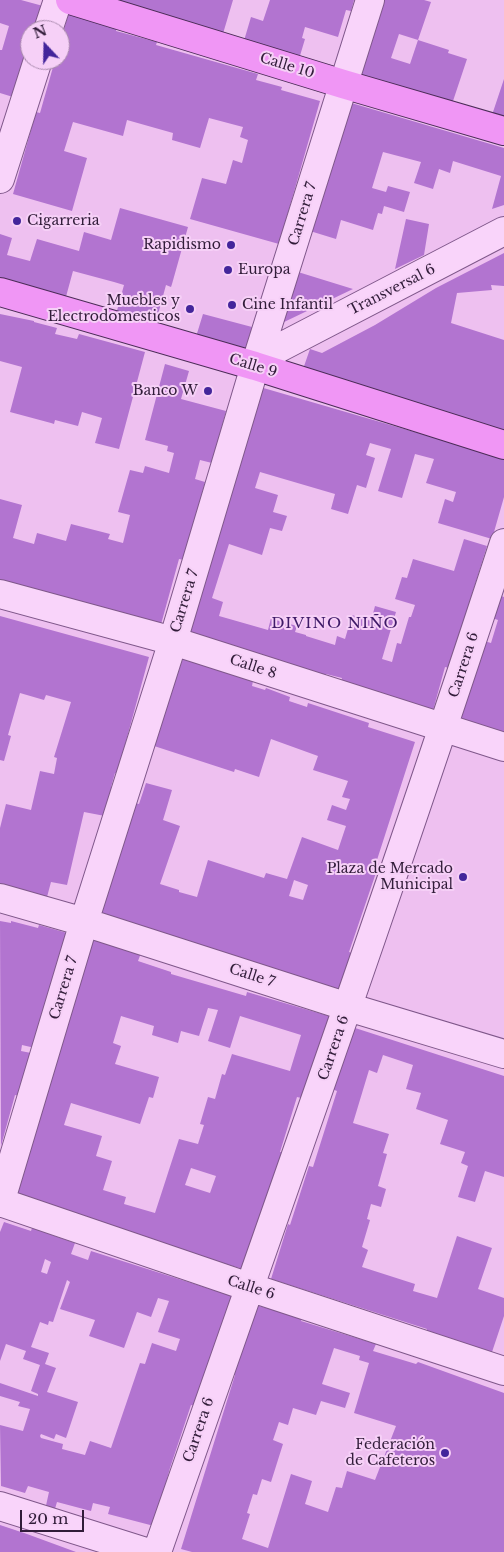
<!DOCTYPE html>
<html>
<head>
<meta charset="utf-8">
<style>
	body { margin:0 }
	#map { position:relative; width:504px; height:1552px; overflow:hidden; background:#eec0f0; font-family:"Libre Baskerville",serif }
	canvas { display:block }
	.north { position:absolute; left:20px; top:20px; width:50px; height:50px; box-sizing:border-box; background:#f6d0f7; border:1px solid #a788ab; border-radius:50%; rotate:339deg; font-size:14px; font-weight:700; line-height:20px; text-align:center; color:#311c39 }
	.north::after { content:''; display:block; margin:auto; width:18px; height:22px; background:#43259b; clip-path:polygon(50% 0,100% 100%,50% 72%,0 100%) }
	.scale { position:absolute; left:20px; top:1510px; width:64px; height:22px; box-sizing:border-box; border:2px solid #311c39; border-top:0; padding-left:6px; font-size:15px; line-height:18px; white-space:nowrap; color:#311c39; -webkit-text-stroke:4px #f6d0f7; paint-order:stroke }
</style>
</head>
<body>
<div id="map">
<canvas width="504" height="1552"></canvas>
<div class="north">N</div>
<div class="scale">20 m</div>
</div>
<script>
const ctx = document.querySelector('canvas').getContext('2d');
ctx.lineJoin = 'round';
function paint(path, color) {
  ctx.fillStyle = color;
  ctx.fill(path, 'evenodd');
}
function trace(path, color, width, dash) {
  ctx.strokeStyle = color;
  ctx.lineWidth = width;
  ctx.lineCap = dash ? 'butt' : 'round';
  ctx.setLineDash(dash || []);
  ctx.stroke(path);
}
function write(font, color, halo, rows, align = 'center') {
  ctx.font = font + ' "Libre Baskerville",serif';
  ctx.lineWidth = 4;
  ctx.setLineDash([]);
  ctx.textBaseline = 'middle';
  ctx.strokeStyle = halo;
  ctx.fillStyle = color;
  for (const [text, x, y, turn = 0] of rows) {
    ctx.save();
    ctx.translate(x, y);
    ctx.rotate((+turn || 0) * Math.PI / 180);
    ctx.textAlign = isNaN(turn) ? turn : align;
    if (halo) ctx.strokeText(text, 0, 0);
    ctx.fillText(text, 0, 0);
    ctx.restore();
  }
}
paint(new Path2D(`
	M0,0H21L43,6L36,30H30V51L13,97L0,93V50H2L9,26L0,23Z
	M112,0H233L222,37Z
	M270,0H354L351,11L346,10L338,37L305,27L302,38L305,39L299,59L243,44L251,17L263,21Z
	M383,0H424L431,2L418,40L399,34L391,58L410,64L418,40L449,50L448,53L467,59L451,107L358,77Z
	M69,12L117,26L116,31L157,42L156,45L258,74L256,80L282,87L281,90L320,101L279,244L190,219L202,178L226,184L233,160L242,163L248,140L240,137L243,127L209,118L200,148L172,140L173,133L127,120L123,136L73,122L64,151L87,158L72,211L13,194L36,112L40,113L55,60H60V43Z
	M504,79V119L492,115Z
	M348,102L504,148V205L492,209L501,176L453,161L450,173L439,169L433,189L414,183L421,162L383,152L372,188L386,192L388,186L410,192L404,212L384,206L382,214L378,213L373,230L341,220L336,239L310,231Z
	M120,208L188,227L172,284L171,287L166,285L154,329L115,318L124,285L114,282L73,271L64,304L0,285V234L12,238L7,255L30,261L37,239L79,251L84,232L111,240Z
	M406,219L429,224L424,255L395,269Z
	M504,253V286L491,285L492,290L457,293L451,323L504,340V433L302,372L310,349L322,353L375,325L436,288Z
	M298,272L353,289L282,323Z
	M0,314L34,321V322L57,328L55,334L77,339L79,334L145,352L119,449L95,443L102,418L82,412L78,426L55,420L54,424L51,423L10,412L22,367L0,361Z
	M203,314L252,327L244,354L195,340Z
	M165,364L189,371L181,399L226,411L212,463L200,460L195,479L205,482L184,560L179,559L160,628L0,585V499L22,505L13,538L34,544L37,533L66,541L71,524L110,534L108,539L123,543L130,515L118,512L130,470L143,473L145,466L169,473L174,453L167,451L168,446L145,440Z
	M260,387L504,458V497L492,539L438,523L445,499L453,502L456,492L426,483L434,459L415,454L402,498L378,491L391,449L370,443L366,455L375,458L366,488L357,485L348,514L331,509L335,494L260,472L255,488L278,495L273,512L287,516L282,531L270,528L262,555L229,544L212,598L223,602L219,616L268,630L271,618L272,619L297,626L295,632L306,635V636L335,645L337,636L345,639L352,615L371,621L375,606L396,612L382,659L392,662L397,643L401,644L409,617H411L415,605L395,599L402,577L407,578L413,559L454,571L464,539L487,546L449,668L445,667L432,714L339,688L342,678L326,674L325,679L186,634Z
	M499,595L504,597V739L452,721L484,641L491,643L498,620L492,618Z
	M0,616L149,657L117,774L115,773L111,787L116,789L105,816L84,812L67,885L51,882L47,897L0,886V828L6,804L31,810L40,771L54,774L57,758L54,757L71,702L46,695L44,700L20,693L8,735L11,736L4,761L0,760Z
	M183,658L253,681L252,686L265,690L266,688L290,697L289,701L307,707L308,703L369,723L368,727L415,742L376,863L379,864L349,952L352,953L338,997L92,917L135,803L139,804L146,783L172,790L163,820L180,826L160,884L179,890V892L197,897L208,860L264,878L266,873L287,879L302,837L338,850L346,826L327,820L332,805L346,810L350,799L342,797L348,781L313,770L318,756L271,739L259,777L235,769L234,772L151,745L164,707L166,708ZM294,880L308,885L303,900L289,896Z
	M0,921L11,923V921L38,928L39,925L67,933L35,1048L22,1045L21,1051L31,1053L19,1096L15,1095L1,1146Z
	M94,937L141,953L138,961L171,972V974L246,996L247,992L332,1017L312,1078L308,1077L301,1098L297,1097L280,1152H282L246,1270L11,1198ZM208,1008L218,1010L208,1041L230,1048L240,1016L301,1035L290,1071L232,1054L225,1075L222,1074L215,1099L208,1097L200,1124L204,1125L198,1144L179,1139L155,1213L124,1204L126,1197L103,1190L112,1161L96,1156L102,1136L64,1125L71,1103L140,1124L149,1097L153,1098L159,1077L115,1064L121,1046L113,1043L121,1016L154,1026L152,1035L178,1043L181,1031L199,1036ZM191,1168L216,1176L210,1193L185,1185Z
	M352,1027L504,1076V1177L485,1171L475,1202L458,1197L468,1166L461,1163L465,1152L440,1144L448,1120L416,1109L421,1093L406,1089L413,1065L383,1055L377,1073L369,1070L353,1123L389,1134L383,1153L387,1154L378,1186L386,1189L381,1207L371,1204L367,1219L370,1220L362,1247L368,1250L362,1267L415,1284L413,1291L437,1298L457,1236L492,1248L478,1289L504,1298V1316L492,1352L426,1333L427,1329L271,1279L288,1224L290,1225L309,1166L313,1167L337,1091L332,1089Z
	M4,1222L31,1231L32,1228L75,1243L71,1254L88,1260L91,1251L232,1296L195,1406L191,1405L170,1468L154,1526L108,1514L110,1507L93,1503L91,1511L57,1502L54,1512L45,1510L49,1492L28,1486L25,1493L1,1486L0,1425L23,1431L30,1409L18,1406L20,1402L0,1396V1383L38,1396V1394L31,1391L40,1365L23,1359L26,1351L6,1344L0,1361V1232ZM45,1259L51,1262L47,1274L41,1272ZM67,1280L70,1282L60,1309L95,1320L89,1336L124,1348L137,1312L151,1317L158,1298L169,1301L158,1332L180,1339L176,1351L152,1343L145,1364L140,1363L111,1448L90,1441L85,1455L62,1449L63,1444L41,1438L40,1436L41,1434L54,1439L56,1434L66,1438L78,1402L47,1392L56,1368L45,1364L49,1353L31,1347L40,1322L48,1325L49,1321L53,1322Z
	M252,1304L302,1318L301,1321L376,1344L373,1351L416,1364L418,1362L504,1393V1552H192L181,1549L235,1375L230,1374ZM334,1348L360,1356L359,1360L369,1363L354,1413L396,1426L375,1480L347,1471L342,1488L336,1487L328,1512L305,1504L312,1481L291,1474L268,1548L242,1539L250,1514L247,1513L253,1494L257,1495L262,1479L271,1482L283,1444L273,1440L279,1422L288,1425L293,1408L316,1415L321,1401L345,1408L350,1393L322,1384Z
	M0,1525L27,1534L76,1552H0Z`), '#b274d0');
const minor = new Path2D(`
	M48,30L58,0
	M0,179L38,60
	M255,366L279,348L504,231
	M0,594L173,641L504,747
	M0,898L84,922L348,1007L504,1054
	M0,1202L249,1287L504,1371
	M0,1203L84,922L173,641L255,366L370,0
	M0,1506L146,1552
	M157,1552C274,1216 394,881 504,543`);
const major = new Path2D(`
	M70,0L343,84L504,131
	M0,292L255,366L504,445`);
trace(minor, '#7f578a', 30);
trace(major, '#4b2c57', 30);
trace(minor, '#f9d4fa', 28);
trace(major, '#f096f5', 28);
for (const [x, y, r, color] of [
	[17,221,5,"#43259b"],
	[231,245,5,"#43259b"],
	[228,270,5,"#43259b"],
	[232,305,5,"#43259b"],
	[190,309,5,"#43259b"],
	[208,391,5,"#43259b"],
	[463,877,5,"#43259b"],
	[445,1453,5,"#43259b"]
]) {
  const dot = new Path2D();
  dot.arc(x, y, r, 0, 2 * Math.PI);
  ctx.fillStyle = color;
  ctx.fill(dot);
  trace(dot, '#f6d0f7', 2);
}
write('14px', '#311c39', '#f6d0f7', [
	["Calle 10",287,66,17],
	["Carrera 7",303,214,-73],
	["Transversal 6",392,290,-27],
	["Calle 9",253,366,17],
	["Carrera 7",185,601,-73],
	["Carrera 6",464,665,-72],
	["Calle 8",253,667,18],
	["Calle 7",252,976,18],
	["Carrera 7",64,988,-73],
	["Carrera 6",334,1048,-71],
	["Calle 6",251,1288,18],
	["Carrera 6",199,1430,-71]
]);
write('14px', '#311c39', '#f6d0f7', [
	["Cigarreria",27,221,"left"],
	["Rapidismo",221,245],
	["Europa",238,270,"left"],
	["Muebles y",180,301],
	["Electrodomesticos",180,317],
	["Cine Infantil",242,305,"left"],
	["Banco W",198,391],
	["Plaza de Mercado",453,869],
	["Municipal",453,885],
	["Federación",435,1445],
	["de Cafeteros",435,1461]
], 'right');
ctx.letterSpacing = '1px';
write('15px', '#3e1a67', '#f6d0f7', [
	["DIVINO NIÑO",335,624]
]);
ctx.letterSpacing = '0px';
</script>
</body>
</html>
